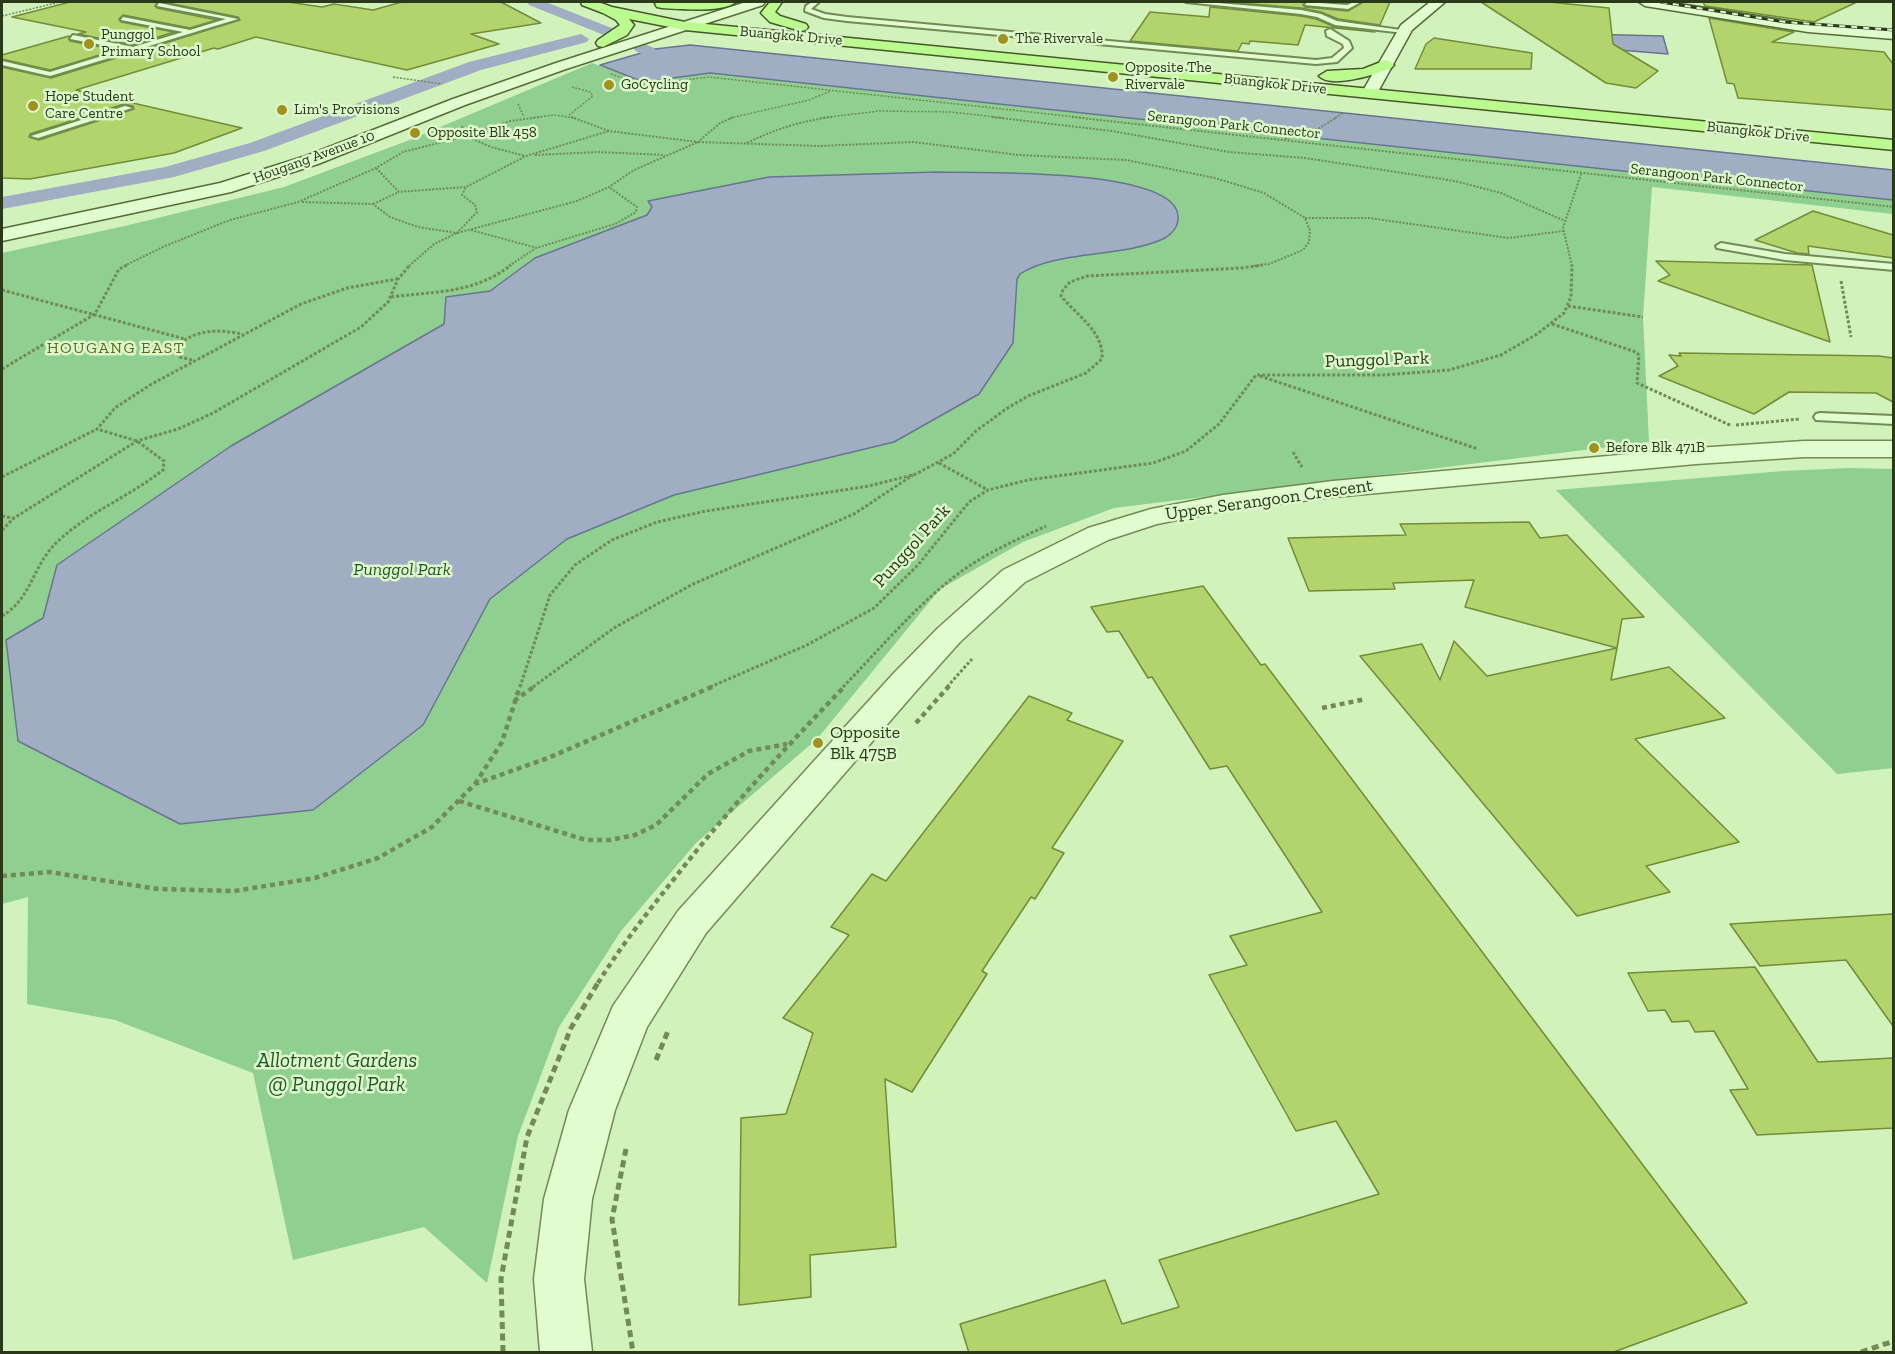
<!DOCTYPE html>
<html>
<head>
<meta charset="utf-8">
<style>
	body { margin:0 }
	#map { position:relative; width:1895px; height:1354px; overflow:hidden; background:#d1f2bb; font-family:"Zilla Slab",serif }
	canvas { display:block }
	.frame { position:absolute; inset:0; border:3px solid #2c381a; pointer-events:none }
</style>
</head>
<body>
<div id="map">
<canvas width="1895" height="1354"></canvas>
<div class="frame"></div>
</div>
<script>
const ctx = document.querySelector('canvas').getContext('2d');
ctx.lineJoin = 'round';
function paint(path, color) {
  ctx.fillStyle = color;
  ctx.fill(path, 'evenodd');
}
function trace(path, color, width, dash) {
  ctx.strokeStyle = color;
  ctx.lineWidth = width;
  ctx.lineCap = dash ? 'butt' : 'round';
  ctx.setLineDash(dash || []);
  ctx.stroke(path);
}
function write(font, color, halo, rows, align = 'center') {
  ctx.font = font + ' "Zilla Slab",serif';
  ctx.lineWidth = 5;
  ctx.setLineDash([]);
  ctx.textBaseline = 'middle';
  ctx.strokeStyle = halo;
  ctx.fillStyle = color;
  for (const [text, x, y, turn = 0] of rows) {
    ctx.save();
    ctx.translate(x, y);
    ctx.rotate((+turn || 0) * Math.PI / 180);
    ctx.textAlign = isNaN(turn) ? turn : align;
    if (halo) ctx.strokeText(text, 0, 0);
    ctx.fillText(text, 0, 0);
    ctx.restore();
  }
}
paint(new Path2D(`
	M592,63L643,82L710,73L1893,200V214L1652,187L1643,317L1649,442L1114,508L1023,542L940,589L817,739L696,843L621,931L559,1027L518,1136L487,1283L424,1227L293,1260L253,1073L115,1020L27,1004L28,897L2,904V253L129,225L284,187L407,141Z
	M1848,468L1893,469L1894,768L1837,774L1556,490L1783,471Z`), '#8fd090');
const water = new Path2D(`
	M1544,33L1663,36L1668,54L1546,44Z
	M690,45L1893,170V200L710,73L643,82L600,65L655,49Z
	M937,172C975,173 1175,167 1178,216C1179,225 1173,233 1165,238C1124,258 1056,250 1020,274L1017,279L1013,343L979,394L894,442L674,495L567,539L490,599L423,725L313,810L180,824L18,741L6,640L43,618L57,565L231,446L444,324L446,297L490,291L535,258L647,215L652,207L648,201L769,177Z`);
paint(water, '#a0adc2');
trace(water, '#677590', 1.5);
paint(new Path2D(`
	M527,2H546L614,29L617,32L614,35H604L529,5Z
	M581,34L589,39L587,42L481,70L264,151L174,177L2,209V197L165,167L250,143L469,62Z
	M640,42L654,48L656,51L654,54C646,56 637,54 632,47L634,44Z`), '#a0adc2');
const building = new Path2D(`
	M70,2H157L155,6L157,8L217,20L190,28L123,15L119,19L121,22L174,32L133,45L78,34L86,32L12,17Z
	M163,2H288L322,7L334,4L373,10L402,2H501L541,23L471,34L499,44L407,70L256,37L218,49L214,48L76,90L242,128L174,153L30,179L2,178V67L51,78L240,20L238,17ZM124,104L133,106L134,109L39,140L29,137L30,134Z
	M1227,2H1305L1303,5L1305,7L1348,11L1363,2H1390L1380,25L1338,19L1321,12L1301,8Z
	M1481,2H1549L1609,8L1613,44L1658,71L1636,88L1606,83Z
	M1703,2H1857L1814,22L1705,6Z
	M1210,7L1301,16L1316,19L1335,27L1375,32L1305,25L1298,45L1250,41L1249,44L1242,43L1238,51L1130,41L1150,12L1209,17Z
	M1709,18L1794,32L1772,42L1884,52L1893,64V110L1738,98L1734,84L1727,83Z
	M69,36L70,41L116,50L50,70L2,59V55Z
	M1434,38L1532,53L1531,69H1415L1426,44Z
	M1813,211L1893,235V258L1808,246L1809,254L1797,253L1755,240Z
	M1656,261L1812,265L1830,342L1658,281L1670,275Z
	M1679,353L1879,356L1893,358V402L1876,393L1789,392L1754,414L1659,376L1678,366L1669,355L1681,356Z
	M1529,522L1540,538L1567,535L1644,617L1622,619L1617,648L1465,607L1474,580L1393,583L1395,589L1309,591L1288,538L1406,535L1400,524Z
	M1203,586L1261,665L1265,664L1747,1303L1611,1353H969L960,1324L1105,1280L1122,1324L1179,1307L1159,1260L1379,1194L1336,1121L1296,1131L1209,975L1247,965L1230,936L1322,912L1227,766L1210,769L1152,677L1148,678L1119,631L1107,632L1091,607Z
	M1454,641L1487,676L1617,648L1611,680L1669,667L1725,718L1635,739L1739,842L1646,866L1670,892L1577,916L1360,656L1422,644L1440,680Z
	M1029,696L1072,713L1067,720L1123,741L1052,848L1064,853L1035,899L1031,897L982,971L987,974L912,1092L885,1079L896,1247L810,1255L811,1297L739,1305L741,1118L786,1114L813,1033L783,1018L849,935L831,927L872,874L886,881Z
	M1893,914V1026L1846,960L1760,966L1730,924Z
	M1755,967L1818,1062L1893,1058V1128L1757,1135L1730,1090L1748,1089L1714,1031L1695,1032L1689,1021L1672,1022L1665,1010L1648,1011L1628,973Z`);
paint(building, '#b3d36d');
trace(building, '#728c37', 1.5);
const lane = new Path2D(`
	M812,2H819L811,9L825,14L847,17L1316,60L1332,58L1344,48L1343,44L1327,36L1326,31L1330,29L1349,41L1352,48L1337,62L1316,64L847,21L824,18L805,11L806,6Z
	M1186,2H1206L1301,10L1321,14L1337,21L1408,31L1404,33L1335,25L1317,17L1301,14Z
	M1307,2L1347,5L1354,2H1361L1348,9L1305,5Z
	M159,3L238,19L50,76L2,65V61L50,72L125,49L70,39L73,35L133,47L183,32L121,20L123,17L190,30L226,19L157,6Z
	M125,106L132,108L38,138L31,136Z
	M1721,243L1785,254L1894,264V270L1785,260L1717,248L1716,246Z
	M1820,413L1894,416V424L1816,420L1814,417L1816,414Z`);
const street = new Path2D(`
	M1804,441H1894V457H1804L1696,464L1333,497L1223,511L1157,524L1108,540L1025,582L960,642L917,690L706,933L647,1027L615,1110L592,1199L584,1279L592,1352H540L534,1279L544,1199L569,1110L613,1006L678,911L893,674L938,628L1003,570L1088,528L1151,509L1223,495L1333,481L1696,448Z`);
const secondary = new Path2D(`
	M746,2H765L763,5L566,69L465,105L318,164L231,192L2,241V229L220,183L306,156L453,99L556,63Z
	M1430,2H1445L1412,30L1375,97H1363L1361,94L1401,25Z
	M1639,2H1667L1808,24L1894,31V39L1808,32L1645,6Z`);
const primary = new Path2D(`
	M581,2H598L612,7L685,22L1894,140V150L685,30L629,19L634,25L627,35L603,47L598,46L596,43L598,40L620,25L616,20L603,13L582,5Z
	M657,2H736C723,13 679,9 662,8L657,7L655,4Z
	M770,2H782L775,12L780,16L806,24L808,27L806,30L801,31L770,22L761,13Z
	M1386,60L1391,62L1394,65L1391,68C1377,74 1331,89 1319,76L1327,71L1363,69Z`);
trace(lane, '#728a54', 4);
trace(street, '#728a54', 3);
trace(secondary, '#566c37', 3);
trace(primary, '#465729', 3);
trace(new Path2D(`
	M2,16L60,2
	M611,74L643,85L709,77L1085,118
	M393,77L442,84
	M518,104L524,117
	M569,115L593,96L590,92L572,87
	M530,118L554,115L576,118
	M730,118L809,100L831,91
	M820,118L880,111L951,112L1004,118
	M1335,118L1343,113`), '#728a54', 1.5, [2, 1.5]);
trace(new Path2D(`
	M571,117L609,131L698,142L720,123L734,117
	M992,117L1112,131L1229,152L1305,158L1455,181L1501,193L1565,221
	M1072,117L1894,207
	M462,126L466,136L491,147L525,156
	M1285,139L1318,129L1337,117
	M747,143C775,129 801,121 832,117
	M535,155L598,152L665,155
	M376,168L399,192L465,187
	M302,202L373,204L390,217L418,227L457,233L477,212L475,205L462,195L466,187L526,156L609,131
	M373,204L399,192
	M1305,218H1369L1509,238L1563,231
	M471,230L537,248
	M124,266L165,246L230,220L298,202L376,168L403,152L466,136L510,121L541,117
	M409,266L434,244L457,233L577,201L609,187L634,170L698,142L819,146L913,142L1019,155L1126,160L1215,178L1264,193L1305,218L1310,231L1309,242L1303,250L1269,264L1253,266
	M509,266L536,248L615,224L636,212L637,207L609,187
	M1572,266L1563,228L1581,174`), '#728a54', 2, [2, 1.5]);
trace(new Path2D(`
	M1841,281L1851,337
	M2,290L185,339
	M391,297C436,291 474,294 511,265
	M1568,306L1643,317
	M1552,324L1636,352L1639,355L1637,383L1732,426
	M192,360L180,357L175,351V348C194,329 217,329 242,334
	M2,369L95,314L119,269L127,265
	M1260,376L1478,449
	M1736,425L1800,419
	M1293,452L1302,467
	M939,463L988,490
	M2,477L97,429L115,408L150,385L301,304L347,288L397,279
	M2,516L13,518
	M2,530L14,518L137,441L178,429L213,413L361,327L388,302L398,279L410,265
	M2,616C32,598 32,567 56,543C88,512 129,497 163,470L164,461L137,441L97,429
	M520,687L550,595L575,565L612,540L657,522L706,511L869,486L916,474L953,454L976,431L1006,409L1028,396L1086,373L1102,359C1104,331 1077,316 1061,296L1063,290L1070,282L1087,276L1241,268L1263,265
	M533,687L614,628L693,584L854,514L913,475
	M710,687L807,645L874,608L918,565L969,502L988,490L1028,480L1153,463L1186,451L1219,424L1256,375H1383L1449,370L1501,355L1537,334L1564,313L1571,297L1572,265
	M843,687C879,650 913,609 954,577C982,555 1014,541 1046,526
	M947,687L972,659`), '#728a54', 3, [3, 2]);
trace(new Path2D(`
	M514,701L535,686
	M1322,708L1366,699
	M916,723L949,686
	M475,784L502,742L520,686
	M459,801L586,840H610L635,835L656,825L708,774L749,751L787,744
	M2,876L49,872L158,889L234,891L315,878L378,858L432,827L475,784L548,758L714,686
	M598,983C621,946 647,913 674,879C727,811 785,748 845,686`), '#728a54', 4.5, [5, 4]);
trace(new Path2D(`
	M656,1060L668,1031
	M626,1149L612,1219L633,1352
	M503,1352L501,1279L527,1137L571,1028L599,981
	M1861,1352L1894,1341`), '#728a54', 5, [7, 4.5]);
paint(lane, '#e1fccf');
paint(street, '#e1fccf');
paint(secondary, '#e1fccf');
paint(primary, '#bafa8e');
const rail = new Path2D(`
	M1661,2L1785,22L1894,30`);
trace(rail, '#2c381a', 3);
trace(rail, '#ddf8cb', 2, [6]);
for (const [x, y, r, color] of [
	[1003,39,6,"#9f921e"],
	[89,44,6,"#9f921e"],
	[1113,77,6,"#9f921e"],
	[609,85,6,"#9f921e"],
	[33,106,6,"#9f921e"],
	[282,110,6,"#9f921e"],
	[415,133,6,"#9f921e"],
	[1594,448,6,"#9f921e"],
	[818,743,6,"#9f921e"]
]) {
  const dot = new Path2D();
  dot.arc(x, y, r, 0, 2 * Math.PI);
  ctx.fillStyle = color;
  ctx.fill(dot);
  trace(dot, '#ddf8cb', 2);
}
write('15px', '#2c381a', '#ddf8cb', [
	["Punggol",101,35],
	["Primary School",101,52],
	["The Rivervale",1015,39],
	["Opposite The",1125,68],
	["Rivervale",1125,85],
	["GoCycling",621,85],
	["Hope Student",45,97],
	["Care Centre",45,114],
	["Lim's Provisions",294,110],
	["Opposite Blk 458",427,133],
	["Before Blk 471B",1606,448]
], 'left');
write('15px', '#2c381a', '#ddf8cb', [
	["Buangkok Drive",791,36,5],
	["Buangkok Drive",1275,84,6],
	["Serangoon Park Connector",1234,125,6],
	["Buangkok Drive",1758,132,6],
	["Hougang Avenue 10",314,157,-20],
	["Serangoon Park Connector",1717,178,6]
]);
ctx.letterSpacing = '1.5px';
write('16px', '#5f6816', '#ddf8cb', [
	["HOUGANG EAST",116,348]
]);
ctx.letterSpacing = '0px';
write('18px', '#2c381a', '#ddf8cb', [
	["Punggol Park",1377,360,-2],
	["Upper Serangoon Crescent",1269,500,-8],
	["Punggol Park",912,546,-48]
]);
write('italic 18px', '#1f5627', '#ddf8cb', [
	["Punggol Park",402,570]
]);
write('18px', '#2c381a', '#ddf8cb', [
	["Opposite",830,733],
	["Blk 475B",830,754]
], 'left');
write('italic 21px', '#1f5627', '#ddf8cb', [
	["Allotment Gardens",337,1061],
	["@ Punggol Park",337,1085]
]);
</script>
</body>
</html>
